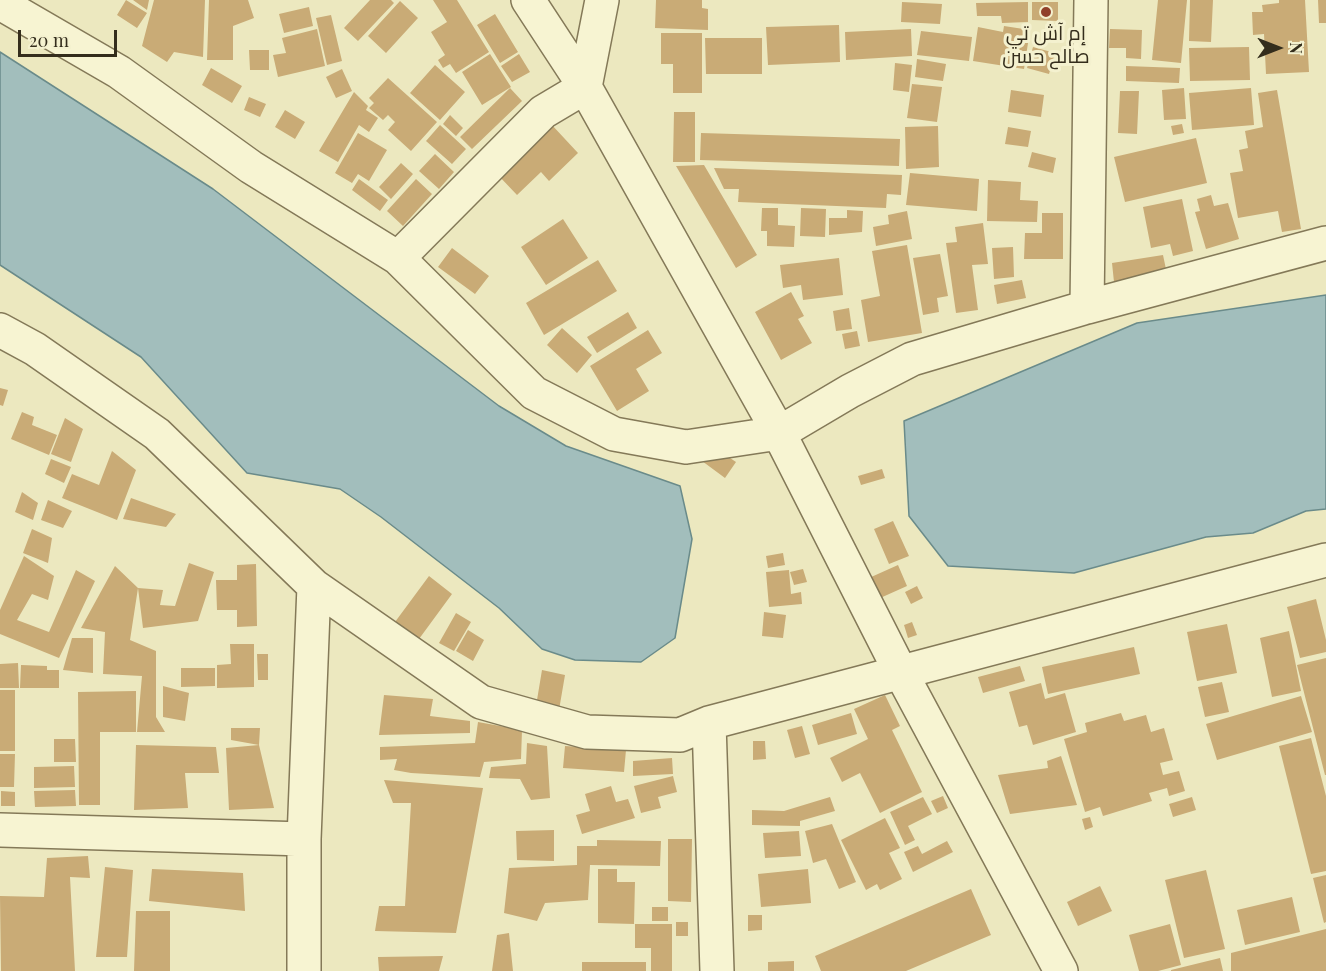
<!DOCTYPE html>
<html>
<head>
<meta charset="utf-8">
<style>
	body { margin:0 }
	#map { position:relative; width:1326px; height:971px; overflow:hidden; background:#ece8bf; font-family:"Playfair Display",serif }
	canvas { display:block }
	.north { position:absolute; left:1248px; top:18px; width:60px; height:60px; -webkit-text-stroke:4px #f4f1cf; paint-order:stroke; rotate:90deg; font-size:16px; font-weight:700; line-height:24px; text-align:center; color:#342d1c }
	.north::after { content:''; display:block; margin:auto; width:21px; height:27px; background:#342d1c; clip-path:polygon(50% 0,100% 100%,50% 72%,0 100%) }
	.scale { position:absolute; left:18px; top:30px; width:99px; height:27px; box-sizing:border-box; border:3px solid #342d1c; border-top:0; padding-left:8px; font-size:18px; line-height:21px; white-space:nowrap; color:#342d1c; -webkit-text-stroke:4px #f4f1cf; paint-order:stroke }
</style>
</head>
<body>
<div id="map">
<canvas width="1326" height="971"></canvas>
<div class="north">N</div>
<div class="scale">20 m</div>
</div>
<script>
const ctx = document.querySelector('canvas').getContext('2d');
ctx.lineJoin = 'round';
function paint(path, color) {
  ctx.fillStyle = color;
  ctx.fill(path, 'evenodd');
}
function trace(path, color, width, dash) {
  ctx.strokeStyle = color;
  ctx.lineWidth = width;
  ctx.lineCap = dash ? 'butt' : 'round';
  ctx.setLineDash(dash || []);
  ctx.stroke(path);
}
function write(font, color, halo, rows, align = 'center') {
  ctx.font = font + ' "Playfair Display",Cairo,serif';
  ctx.lineWidth = 6;
  ctx.setLineDash([]);
  ctx.textBaseline = 'middle';
  ctx.strokeStyle = halo;
  ctx.fillStyle = color;
  for (const [text, x, y, turn = 0] of rows) {
    ctx.save();
    ctx.translate(x, y);
    ctx.rotate((+turn || 0) * Math.PI / 180);
    ctx.textAlign = isNaN(turn) ? turn : align;
    if (halo) ctx.strokeText(text, 0, 0);
    ctx.fillText(text, 0, 0);
    ctx.restore();
  }
}
const water = new Path2D(`
	M0,52L213,189L499,406L566,446L680,486L692,539L675,638L641,662L575,660L542,649L499,608L381,517L340,489L247,473L141,357L0,265Z
	M1326,295V509L1306,511L1253,533L1206,537L1074,573L948,566L909,516L904,421L1137,323Z`);
paint(water, '#a2bebc');
trace(water, '#6a8b8a', 1.5);
paint(new Path2D(`
	M126,0L147,13L137,28L117,15Z
	M133,0H149L147,10Z
	M154,0H205L203,57L174,52L167,62L142,46Z
	M209,0H248L254,18L233,26V60H207Z
	M370,0H391L394,3L358,41L344,28Z
	M433,0H457L489,52L456,73L450,64L443,68L438,60L445,55L431,32L447,22Z
	M656,0H702V8L708,9V30L655,28Z
	M1158,0H1187L1181,63L1152,60Z
	M1190,0H1213L1211,42L1189,41Z
	M1279,0H1305L1309,72L1266,74L1264,34L1253,35L1252,12H1263L1262,5L1279,3Z
	M1318,0H1326V23H1319Z
	M400,1L418,18L386,53L368,36Z
	M902,2L942,4L940,24L901,22Z
	M1028,2V22L1002,23L1001,16H977L976,3Z
	M1032,2H1058V21L1032,20Z
	M309,7L313,26L284,33L279,14Z
	M495,14L518,52L500,63L477,25Z
	M331,15L342,61L327,65L316,18Z
	M839,25L840,62L768,65L766,27Z
	M1004,26L1030,30L1024,69L973,61L978,27L1003,32Z
	M317,29L325,66L278,77L273,55L286,53L282,38Z
	M911,29L912,56L846,60L845,32Z
	M1110,29L1142,30L1141,59L1126,58V48H1109Z
	M921,31L972,37L969,61L917,55Z
	M661,33H702V93H673V64H661Z
	M705,38H762V74H706Z
	M1033,47L1055,53L1049,74L1027,68Z
	M1249,47L1250,80L1190,81L1189,48Z
	M249,50H269V70H250Z
	M490,54L511,87L482,105L462,72Z
	M519,54L530,72L512,82L501,66Z
	M917,59L946,64L943,81L915,77Z
	M895,63L912,65L909,92L893,90Z
	M435,65L465,92L440,120L410,93Z
	M1126,66L1180,68L1179,83L1126,81Z
	M211,68L242,86L232,103L202,85Z
	M342,69L352,91L336,98L326,77Z
	M388,78L437,122L411,151L388,130L395,122L388,115L383,120L369,108L374,103L369,98Z
	M912,84L942,87L937,122L907,118Z
	M510,88L522,101L472,149L460,137Z
	M1184,88L1186,119L1164,120L1162,90Z
	M1251,88L1254,125L1192,130L1189,93Z
	M1011,90L1044,95L1041,117L1008,112Z
	M1277,90L1301,229L1282,232L1278,211L1238,218L1230,173L1243,171L1239,150L1248,148L1245,131L1263,127L1258,93Z
	M1120,91H1139L1137,134L1118,133Z
	M354,92L368,106L366,110L378,118L369,132L359,125L338,162L319,151Z
	M249,97L266,104L260,117L244,110Z
	M285,110L305,122L295,139L275,127Z
	M674,112H695V162H673Z
	M450,115L463,128L456,136L443,124Z
	M551,124L578,153L549,181L541,172L517,195L498,175Z
	M1182,124L1184,133L1173,135L1171,126Z
	M440,125L466,149L452,164L426,141Z
	M938,126L939,167L906,169L905,127Z
	M1008,127L1031,131L1028,147L1005,144Z
	M358,133L387,150L369,181L358,174L352,183L335,173Z
	M701,133L900,139L899,166L700,160Z
	M1196,138L1207,183L1125,202L1114,157Z
	M1032,152L1056,158L1053,173L1028,167Z
	M435,154L454,172L439,189L419,171Z
	M401,163L413,174L391,199L379,187Z
	M704,165L757,255L736,268L676,166Z
	M714,168L902,175L901,195L887,194L886,208L738,202L739,189H724Z
	M910,173L979,179L977,211L906,205Z
	M359,179L388,200L380,211L352,190Z
	M416,179L432,194L403,226L387,211Z
	M988,180L1021,182L1020,200L1038,201L1037,222L987,221Z
	M1211,195L1214,206L1228,203L1239,239L1206,249L1195,212L1200,211L1197,199Z
	M1182,199L1193,251L1173,256L1170,244L1151,248L1143,207Z
	M762,208H778V225L795,226L794,247L767,246V231H761Z
	M801,208L826,209L825,237L800,236Z
	M847,210L863,211L862,232L829,235V218H847Z
	M907,211L912,239L876,246L873,227L889,224L888,215Z
	M1042,213H1063V259H1024L1025,233H1042Z
	M563,219L588,258L546,285L521,247Z
	M983,223L988,264L972,265L978,310L956,313L946,243L957,242L955,227Z
	M907,245L922,333L868,342L861,300L880,296L872,251Z
	M1013,247L1014,277L994,279L992,248Z
	M452,248L489,276L475,294L438,267Z
	M940,254L948,296L937,298L939,312L923,315L913,258Z
	M1163,255L1167,274L1114,282L1112,263Z
	M839,258L843,295L803,300L801,285L783,288L780,265Z
	M598,260L617,291L544,335L526,303Z
	M1022,280L1026,298L997,304L994,285Z
	M791,292L804,316L798,319L812,343L781,360L755,312Z
	M849,308L852,329L836,331L833,311Z
	M628,312L637,328L597,353L587,337Z
	M562,328L592,355L577,373L547,345Z
	M648,330L662,353L636,369L649,391L617,411L590,366Z
	M857,331L860,346L845,349L842,334Z
	M0,388L8,390L3,406L0,405Z
	M22,412L34,417L32,425L57,435L49,455L11,439Z
	M65,418L83,429L71,462L51,454Z
	M712,446L736,462L725,478L702,461Z
	M112,451L136,470L117,520L62,498L72,474L99,485Z
	M51,459L71,467L64,483L45,474Z
	M882,469L885,478L861,485L858,476Z
	M22,492L38,503L33,520L15,512Z
	M131,498L176,514L166,527L123,519Z
	M48,500L72,511L63,528L41,520Z
	M893,521L909,556L889,564L874,529Z
	M32,529L52,538L48,563L23,553Z
	M783,553L785,565L768,568L766,556Z
	M24,556L54,576L48,600L32,594L17,620L49,632L76,570L95,581L59,658L0,634V610Z
	M189,563L214,572L198,621L143,628L138,588L130,640L156,651V717L165,732H137L142,676L103,674L105,632L81,628L115,566L138,588L163,590L160,605L175,606Z
	M256,564L257,626L237,627V610H217L216,580H237V565Z
	M898,565L907,586L878,599L869,578Z
	M803,569L807,582L794,585L790,572Z
	M789,570L791,594L801,592L802,604L769,607L766,572Z
	M429,576L452,594L419,639L395,622Z
	M917,586L923,598L911,604L905,592Z
	M1316,599L1326,640V652L1300,658L1287,607Z
	M764,612L786,615L783,638L762,636Z
	M456,613L471,622L454,651L439,643Z
	M912,622L917,635L908,638L904,625Z
	M1227,624L1237,673L1197,681L1187,632Z
	M468,630L484,640L473,661L456,651Z
	M1289,631L1301,691L1272,697L1260,638Z
	M72,638H93V673L63,670Z
	M230,644H254V687L217,688V665L231,664Z
	M1134,647L1140,674L1048,694L1042,667Z
	M257,654H268V680H258Z
	M1326,658V775H1325L1297,665Z
	M18,663L19,688H0V664Z
	M21,665L47,666V670H59V688H20Z
	M1020,666L1025,681L983,693L978,677Z
	M181,668H215V686L181,687Z
	M542,670L565,675L559,710L536,706Z
	M1222,682L1229,712L1205,717L1198,687Z
	M1041,683L1045,699L1065,693L1076,732L1033,745L1027,725L1019,727L1009,692Z
	M163,686L189,693L185,721L163,717Z
	M0,690H15V751H0Z
	M136,691V732H100V805H79L78,692Z
	M384,695L433,699L430,716L470,721V733L379,735Z
	M885,695L900,726L892,730L922,792L880,813L860,773L842,782L830,758L868,739L854,709Z
	M1301,696L1312,732L1217,760L1206,724Z
	M851,713L857,734L818,745L812,725Z
	M1121,713L1124,721L1146,715L1151,732L1164,728L1173,760L1160,763L1163,775L1179,771L1185,791L1169,796L1167,788L1149,793L1152,801L1103,816L1100,807L1085,812L1064,739L1087,732L1085,723Z
	M478,722L522,730L521,759L484,762L480,777L411,773L394,770L397,759L380,760V747L475,743Z
	M802,726L810,754L795,758L787,730Z
	M231,728H260L259,745L231,740Z
	M1311,738L1326,796V871L1311,874L1279,746Z
	M54,739H75L76,762H54Z
	M753,741H765L766,759L753,760Z
	M527,743L547,746L550,798L531,800L520,779L489,778L491,767L526,764Z
	M136,745L216,747L219,773H185L188,808L134,810Z
	M259,745L274,808L229,810L226,748Z
	M565,746L626,750L624,772L563,768Z
	M0,754H15L14,787H0Z
	M1061,756L1077,805L1010,814L998,775L1048,768L1047,761Z
	M672,758L673,774L633,776V761Z
	M74,766L75,787L34,788V767Z
	M673,776L677,792L658,797L661,808L641,813L634,786Z
	M384,780L483,788L456,933L375,931L379,906H405L411,803H393Z
	M611,786L616,802L628,799L635,818L582,834L576,815L590,811L585,794Z
	M75,790L76,806L35,807L34,791Z
	M1,791L15,792V806H1Z
	M943,796L948,808L937,813L931,801Z
	M830,797L835,811L800,821V826L752,825V810L784,811Z
	M923,797L932,814L908,826L915,840L905,845L890,812Z
	M1192,797L1196,810L1173,817L1169,804Z
	M1090,817L1093,827L1085,830L1082,819Z
	M885,818L900,848L889,853L902,879L880,890L877,884L866,890L841,840Z
	M832,824L856,882L839,889L826,859L813,863L805,831Z
	M554,830V861L517,860L516,831Z
	M799,831L801,856L765,858L763,833Z
	M668,839H692L691,902L668,901Z
	M597,840L661,841L660,866L590,865L588,900L545,903L537,921L504,913L509,868L577,865V846H597Z
	M947,841L953,852L913,872L904,852L918,846L922,854Z
	M88,856L90,878L70,877L75,971H1L0,896L44,897L47,858Z
	M105,867L133,870L127,957H96Z
	M152,869L243,873L245,911L149,901Z
	M598,869H617V882H635L634,924L598,923Z
	M808,869L811,903L761,907L758,874Z
	M1206,870L1225,949L1184,958L1165,880Z
	M1326,875V922L1324,923L1313,878Z
	M1100,886L1112,911L1078,926L1067,902Z
	M971,889L991,935L906,971H821L815,956Z
	M1292,897L1300,932L1245,945L1237,910Z
	M652,907H668V921H652Z
	M136,911H170V971H134Z
	M748,915H762V930L748,931Z
	M676,922H688V936H676Z
	M635,924H672V971H651V948H635Z
	M1170,924L1181,965L1158,971H1139L1129,935Z
	M1326,929V971H1231V953Z
	M509,933L513,971H492L497,935Z
	M443,956L439,971H379L378,957Z
	M1220,958L1223,971H1171V970Z
	M794,961V971H768V962Z
	M582,962H646V971H582Z`), '#c9ab76');
const street = new Path2D(`
	M528,0L585,87L779,433L900,671L1061,971
	M0,3L119,72L251,167L398,258L534,393L614,434L686,447L779,433L850,391L912,359L1087,307L1326,243
	M398,258L543,112L585,87L602,0
	M1087,307L1091,0
	M0,330L35,349L157,434L314,586L481,702L587,732L680,735L709,723L1326,560
	M709,723L717,971
	M0,830L304,839
	M304,971V839L314,586`);
trace(street, '#847958', 36);
trace(street, '#f7f4d2', 33);
for (const [x, y, r, color] of [
	[1046,12,6,"#91402a"]
]) {
  const dot = new Path2D();
  dot.arc(x, y, r, 0, 2 * Math.PI);
  ctx.fillStyle = color;
  ctx.fill(dot);
  trace(dot, '#f4f1cf', 2);
}
write('20px', '#342d1c', '#f4f1cf', [
	["إم آش تي",1046,34],
	["صالح حسن",1046,57]
]);
</script>
</body>
</html>
